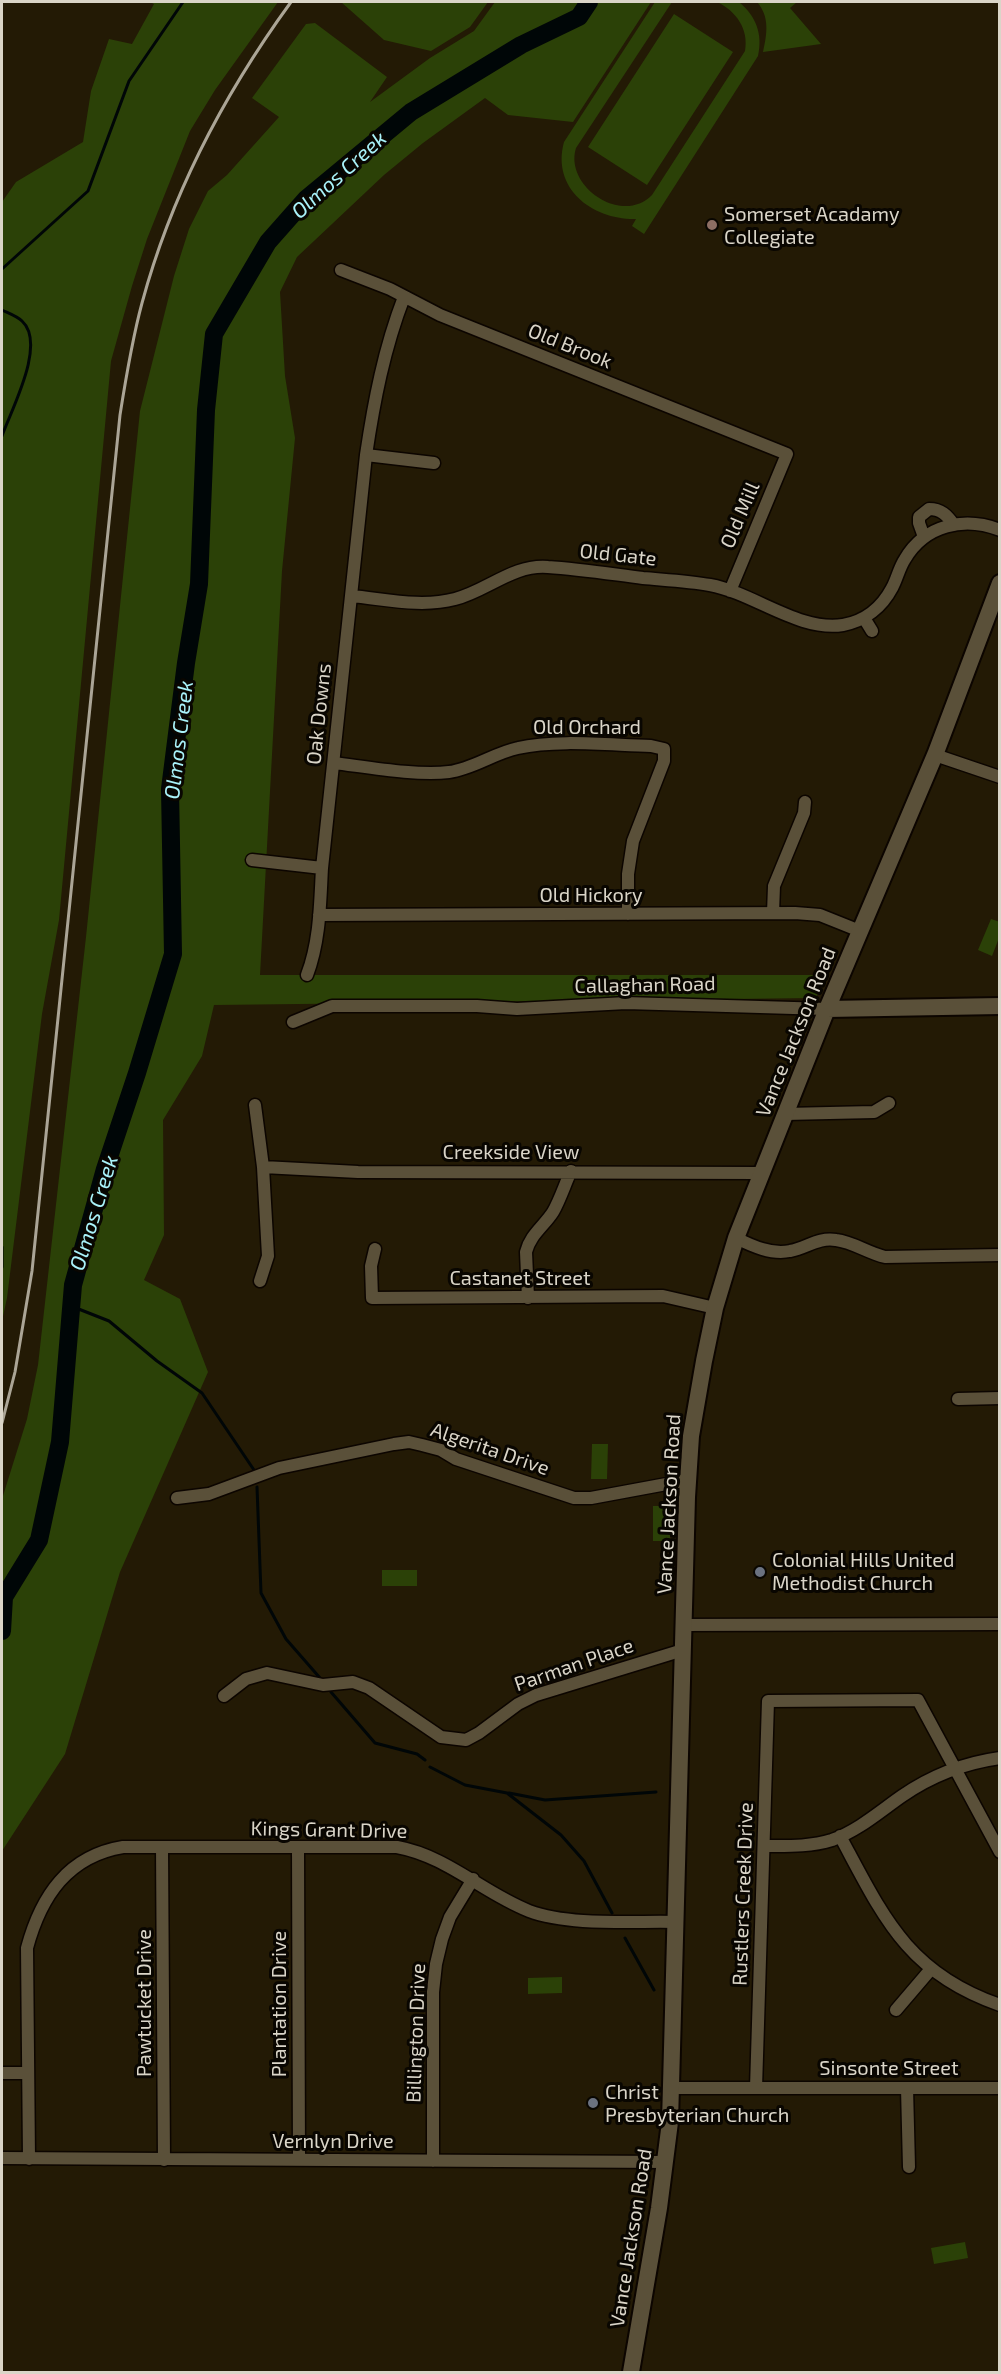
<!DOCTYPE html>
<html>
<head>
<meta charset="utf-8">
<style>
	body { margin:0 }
	#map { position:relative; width:1001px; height:2374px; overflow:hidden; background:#231a05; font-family:"Exo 2",sans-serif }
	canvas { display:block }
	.frame { position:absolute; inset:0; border:3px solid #dad5c8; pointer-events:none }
</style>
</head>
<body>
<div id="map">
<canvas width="1001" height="2374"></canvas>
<div class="frame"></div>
</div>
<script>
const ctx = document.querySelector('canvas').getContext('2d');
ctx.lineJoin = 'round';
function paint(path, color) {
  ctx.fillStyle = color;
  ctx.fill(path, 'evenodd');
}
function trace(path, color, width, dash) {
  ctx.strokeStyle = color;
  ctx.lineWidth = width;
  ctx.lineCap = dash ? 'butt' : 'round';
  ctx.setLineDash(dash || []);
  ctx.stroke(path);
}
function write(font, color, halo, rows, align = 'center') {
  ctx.font = font + ' "Exo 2",sans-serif';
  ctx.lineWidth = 6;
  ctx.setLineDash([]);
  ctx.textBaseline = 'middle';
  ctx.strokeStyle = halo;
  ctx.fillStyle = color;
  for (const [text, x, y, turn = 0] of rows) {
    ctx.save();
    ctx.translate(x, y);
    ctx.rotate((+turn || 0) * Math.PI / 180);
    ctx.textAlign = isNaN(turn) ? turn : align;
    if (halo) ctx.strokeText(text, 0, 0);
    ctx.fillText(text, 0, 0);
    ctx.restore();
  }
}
paint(new Path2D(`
	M150,2H278L215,90L190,131L147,239L132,286L111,361L59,920L42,1014L7,1298L2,1321V202L16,182L83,142L91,91L109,39L132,44L154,4Z
	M341,2H488L470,27L431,51L384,40Z
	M495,2H651L573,122L508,115L485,98L423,143L384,175L297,257L280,292L285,376L295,438L282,571L260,975H826L816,998L214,1005L202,1056L163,1120L164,1235L144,1280L180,1299L208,1372L120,1572L65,1754L2,1851V1499L27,1419L38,1365L86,937L140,411L174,276L189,229L208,191L227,175L279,117L252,98L306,24L315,23L387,77L370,102L430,58L474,31Z
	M655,2H672L576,148C564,186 622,226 652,195L745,51C749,29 736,11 717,2H739C756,16 763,34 758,56L644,234L632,226L636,219C593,220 551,189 564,142Z
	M757,2H797L790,8L821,44L763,52C767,34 770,17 757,2Z
	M674,14L733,52L647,185L588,147Z
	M991,919L1000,922L999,938L992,956L978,950Z
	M592,1444H608L607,1479H591Z
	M653,1506H670V1541H653Z
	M382,1570H417V1586H382Z
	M562,1977V1993L528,1994V1978Z
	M965,2242L968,2258L934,2264L931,2248Z`), '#2b4107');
trace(new Path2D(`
	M2,269L88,191L129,81L183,2
	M2,310C8,313 17,316 22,321C47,344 11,410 2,436
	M2,1247V1267
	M71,1306L109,1321L157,1361L202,1393L254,1470
	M257,1487L261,1593L286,1639L320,1678
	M331,1692L375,1743L417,1754L425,1760
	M430,1767L465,1785L507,1793L561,1835L584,1861L612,1913
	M509,1793L545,1800L656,1792
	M625,1938L654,1990`), '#000607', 3);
trace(new Path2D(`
	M2,1631L4,1597L39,1540L60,1442L73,1285L105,1169L137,1073L173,954L170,789L186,663L199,584L206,410L214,334L268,242L306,199L411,112L521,45L579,17L589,2`), '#000607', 18);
const minor = new Path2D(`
	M341,270L390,289L440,315L787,454L730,591
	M366,455L434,463
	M924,537L919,523V517L929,509C941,509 947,515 954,525
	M351,596C385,599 421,608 455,599C487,591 513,564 548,567C580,569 611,574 643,578C665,580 688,581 710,585C754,593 799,632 843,625C865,621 882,607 892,588C897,579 899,568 905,559C925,525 964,516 1000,530
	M864,618L872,631
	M935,755L1000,777
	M334,763C367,767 417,776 449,772C473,769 494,753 518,748C556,739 610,745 651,746L664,749V761L633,841L628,874V914
	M252,860L322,868
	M773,913L774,886L804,813L805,802
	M319,915L795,913L820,915L860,931
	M307,975C320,941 320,904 322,868L366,455C374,401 384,349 404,297
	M293,1022L332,1006H477L517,1009L626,1003L827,1009
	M255,1105L263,1167L268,1256L260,1281
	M785,1114L874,1112L889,1103
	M263,1167L358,1172L760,1173
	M736,1238C752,1246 772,1255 790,1251C807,1248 818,1237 836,1240C853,1242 868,1253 885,1257L1000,1255
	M375,1249L371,1266L372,1298L663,1296L715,1308
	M528,1298L526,1252C530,1235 544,1226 553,1212C560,1200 565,1184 571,1171
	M958,1399L1000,1398
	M177,1498L209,1494L279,1468L394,1444L409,1442L422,1445L441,1450L456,1459L574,1498H591L688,1480
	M683,1625L1000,1624
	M224,1696L246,1679L267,1673L323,1685L353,1682L369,1688L441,1737L466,1740L479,1733L518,1704L536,1695L683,1650
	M840,1836C883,1916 907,1973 1000,2005
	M764,1846C787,1846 810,1847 832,1840C859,1830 879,1812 902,1796C931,1776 964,1763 1000,1758
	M162,1847L164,2160
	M298,1847L299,2160
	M896,2010L931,1969
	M2,2073H27
	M671,2088H1000
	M756,2088L768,1701L918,1700L1000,1852
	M907,2088L909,2167
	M2,2158L665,2162
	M29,2159L27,1948C41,1896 68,1856 123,1847H397C447,1856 483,1893 529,1911C569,1926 632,1921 676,1922
	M433,2161V1992L436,1964L442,1939L450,1917L473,1879`);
const secondary = new Path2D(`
	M827,1009L1000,1006
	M631,2372L659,2208L670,2122L687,1497L691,1436L704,1361L715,1308L736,1238L827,1009L935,755L1000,583`);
trace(minor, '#0c0500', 15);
trace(secondary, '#0c0500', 20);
trace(minor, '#5a5039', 12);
trace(secondary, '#5a5039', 16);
trace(new Path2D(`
	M2,1423L15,1372L32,1271L120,415C126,377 132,340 142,303C172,192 224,94 291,2`), '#aba596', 3);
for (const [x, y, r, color] of [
	[712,225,6,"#8d6e63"],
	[760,1572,6,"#6b7280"],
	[593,2103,6,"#6b7280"]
]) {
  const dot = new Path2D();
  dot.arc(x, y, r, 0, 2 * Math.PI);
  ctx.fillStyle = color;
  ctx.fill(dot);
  trace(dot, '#090601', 2);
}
write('20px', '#dad5c8', '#090601', [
	["Somerset Acadamy",724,214],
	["Collegiate",724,237],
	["Colonial Hills United",772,1560],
	["Methodist Church",772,1583],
	["Christ",605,2092],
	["Presbyterian Church",605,2115]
], 'left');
write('20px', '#dad5c8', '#090601', [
	["Old Brook",570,346,22],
	["Old Mill",740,515,-67],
	["Old Gate",618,555,6],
	["Oak Downs",319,714,-84],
	["Old Orchard",587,727],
	["Old Hickory",591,895],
	["Callaghan Road",645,985,-1],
	["Vance Jackson Road",796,1032,-68],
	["Creekside View",511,1152],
	["Castanet Street",520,1278],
	["Algerita Drive",490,1449,19],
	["Vance Jackson Road",669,1504,-87],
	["Parman Place",574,1665,-19],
	["Kings Grant Drive",329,1830,1],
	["Rustlers Creek Drive",743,1894,-88],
	["Pawtucket Drive",144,2003,-90],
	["Plantation Drive",279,2004,-90],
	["Billington Drive",416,2033,-88],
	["Sinsonte Street",889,2068],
	["Vernlyn Drive",333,2141],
	["Vance Jackson Road",631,2238,-81]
]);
write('italic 21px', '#a9f2f9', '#090601', [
	["Olmos Creek",339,175,-42],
	["Olmos Creek",179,740,-83],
	["Olmos Creek",94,1213,-73]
]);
</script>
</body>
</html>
